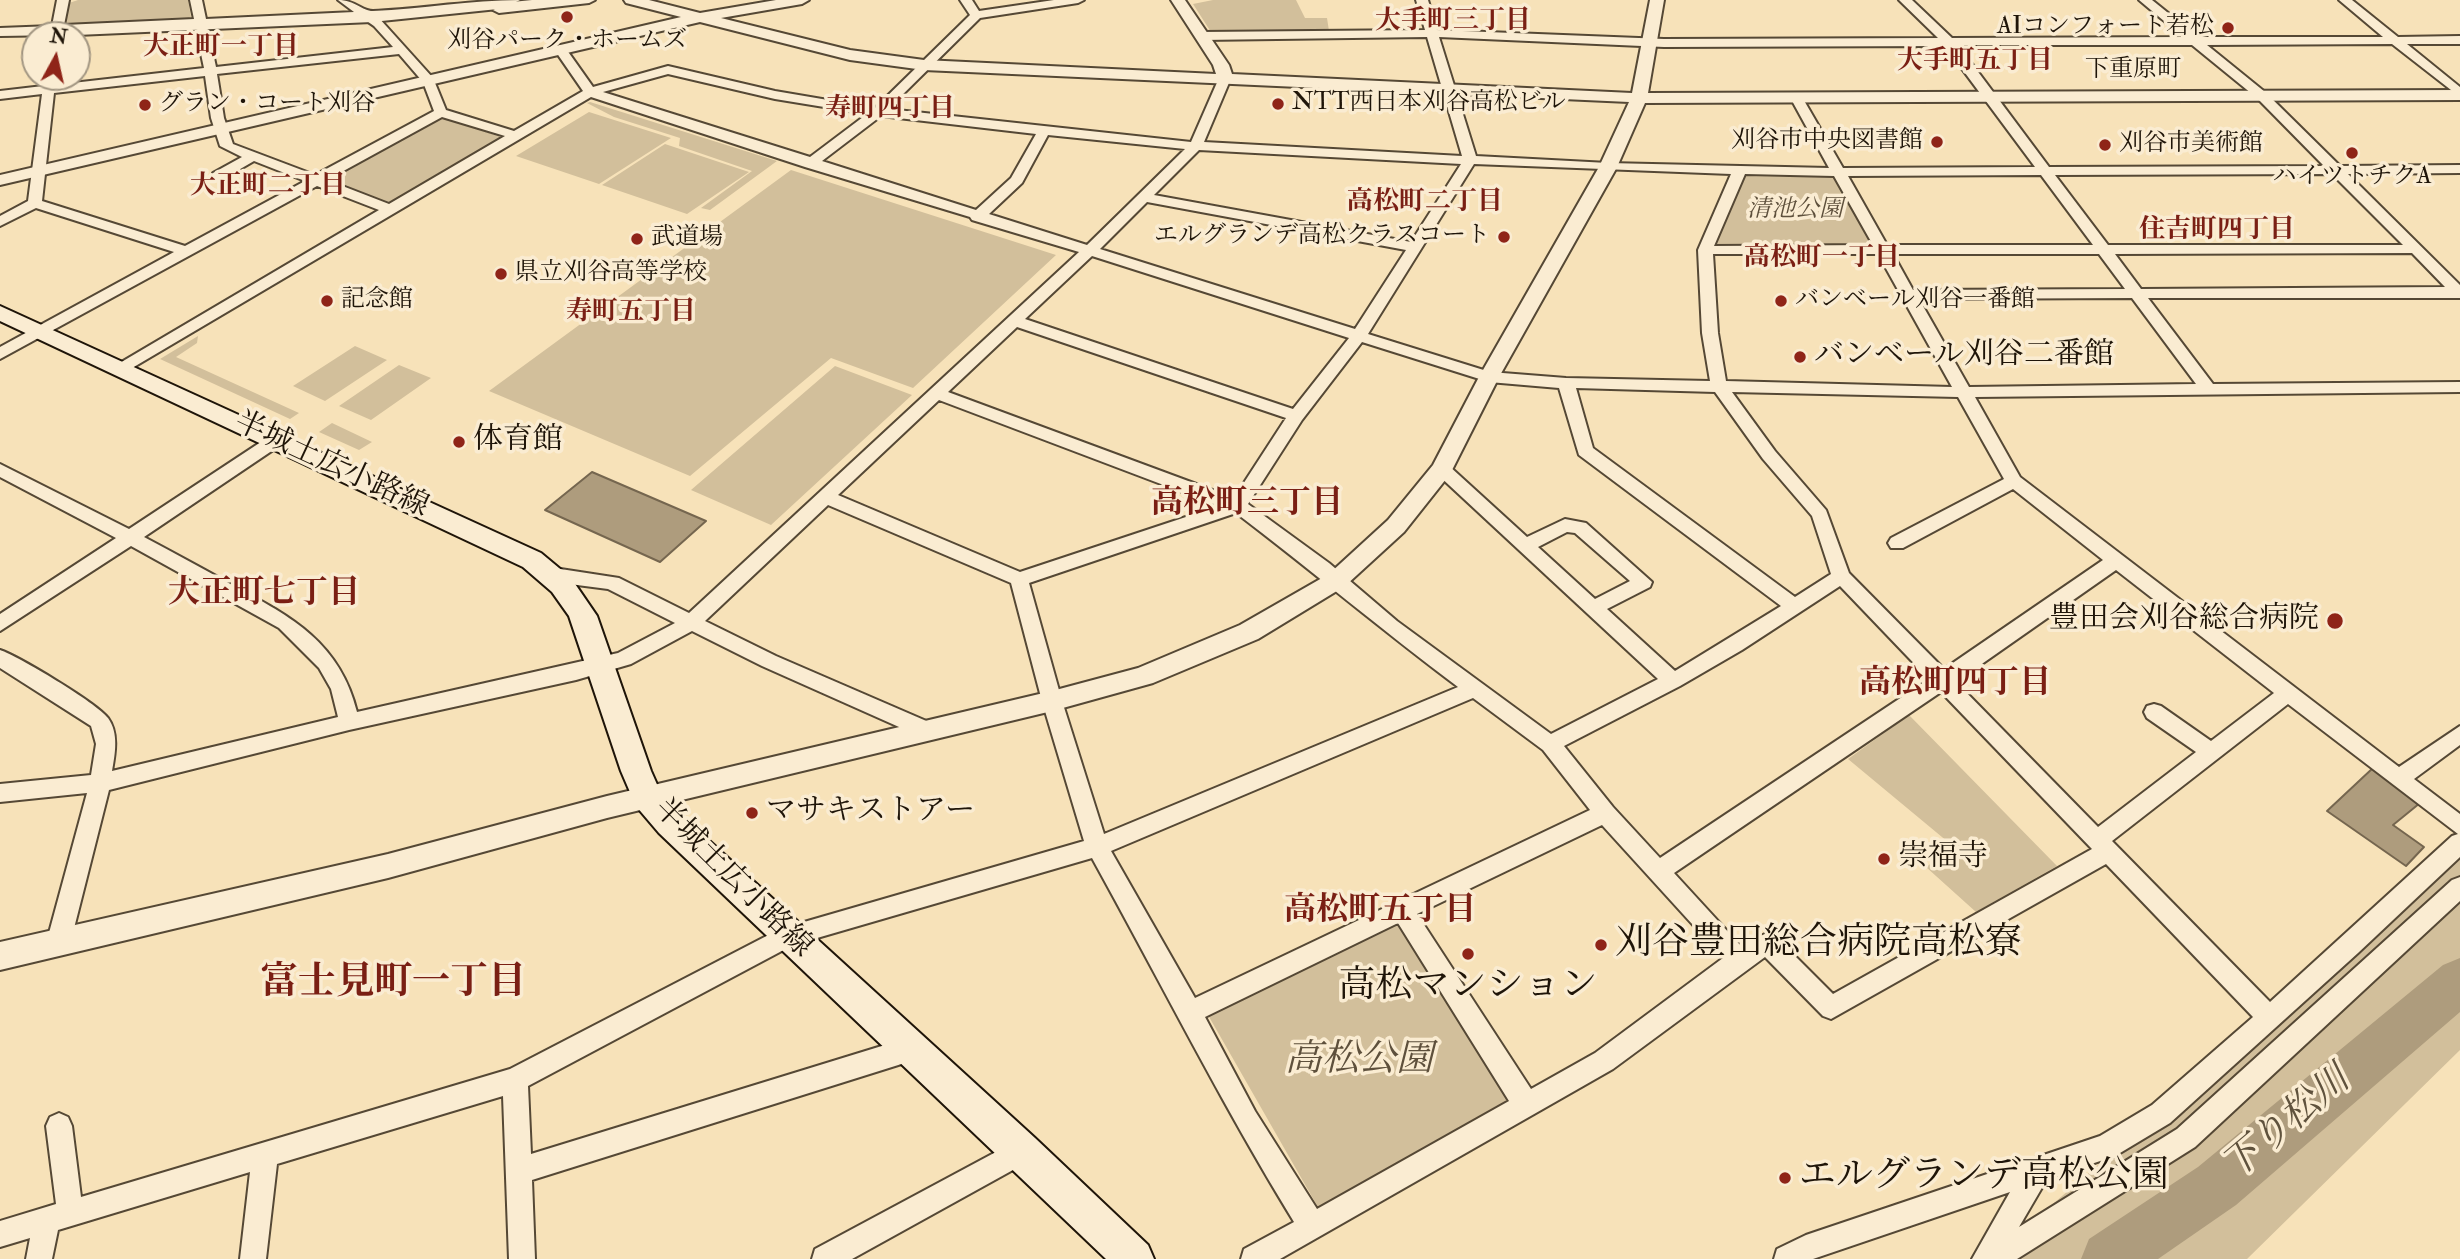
<!DOCTYPE html>
<html>
<head>
<meta charset="utf-8">
<style>
	body { margin:0 }
	#map { position:relative; width:2460px; height:1259px; overflow:hidden; background:#f7e2b9; font-family:"IM FELL Double Pica",serif }
	canvas { display:block }
	.north { position:absolute; left:21px; top:21px; width:70px; height:70px; box-sizing:border-box; background:#faecd2; border:2px solid #a29682; border-radius:50%; rotate:8deg; font-size:19px; font-weight:700; line-height:28px; text-align:center; color:#1f1509 }
	.north::after { content:''; display:block; margin:auto; width:24px; height:32px; background:#8f2418; clip-path:polygon(50% 0,100% 100%,50% 72%,0 100%) }
</style>
</head>
<body>
<div id="map">
<canvas width="2460" height="1259"></canvas>
<div class="north">N</div>
</div>
<script>
const ctx = document.querySelector('canvas').getContext('2d');
ctx.lineJoin = 'round';
function paint(path, color) {
  ctx.fillStyle = color;
  ctx.fill(path, 'evenodd');
}
function trace(path, color, width, dash) {
  ctx.strokeStyle = color;
  ctx.lineWidth = width;
  ctx.lineCap = dash ? 'butt' : 'round';
  ctx.setLineDash(dash || []);
  ctx.stroke(path);
}
function write(font, color, halo, rows, align = 'center') {
  ctx.font = font + ' "IM FELL Double Pica","Noto Serif JP",serif';
  ctx.lineWidth = 7;
  ctx.setLineDash([]);
  ctx.textBaseline = 'middle';
  ctx.strokeStyle = halo;
  ctx.fillStyle = color;
  for (const [text, x, y, turn = 0] of rows) {
    ctx.save();
    ctx.translate(x, y);
    ctx.rotate((+turn || 0) * Math.PI / 180);
    ctx.textAlign = isNaN(turn) ? turn : align;
    if (halo) ctx.strokeText(text, 0, 0);
    ctx.fillText(text, 0, 0);
    ctx.restore();
  }
}
paint(new Path2D(`
	M78,0H188L191,17L186,20L66,25L69,3Z
	M1213,0H1296L1305,18H1327L1329,31L1211,32L1193,4Z
	M590,102L777,161L710,210L701,208L752,171L679,146L680,138L614,117L587,103Z
	M589,112L671,138L599,184L516,156Z
	M442,117L504,138L391,204L326,179Z
	M665,144L749,172L687,214L602,185Z
	M791,170L1056,255L913,388L831,358L690,476L489,391Z
	M1742,176L1835,177L1874,247L1716,245Z
	M198,336L197,343L176,357L299,413L290,419L160,359Z
	M355,346L387,360L325,401L293,386Z
	M399,365L431,378L371,420L339,406Z
	M835,366L912,395L771,525L691,490Z
	M332,423L372,442L359,450L319,432Z
	M1909,715L2057,866L1976,912L1926,867L1954,847L1848,759Z
	M2460,853V1050L2247,1259H1989Z
	M1399,923L1512,1102L1319,1209L1208,1015Z`), '#d2bf9b');
const water = new Path2D(`
	M592,472L706,521L660,562L545,510Z
	M2374,767L2420,803L2393,825L2424,847L2406,866L2327,811Z`);
paint(water, '#ae9c7d');
trace(water, '#75664f', 2);
paint(new Path2D(`
	M2460,958V1012L2236,1205L2158,1259H2081L2089,1239L2198,1167L2443,965Z`), '#ae9c7d');
const pedestrian = new Path2D(`
	M532,0H560L556,3L372,22L77,35L40,34L44,31L372,16Z`);
const minor = new Path2D(`
	M57,0H69L64,25L194,19L190,0H202L206,19L354,12L338,0C355,0 362,11 373,11C422,9 470,0 520,0L514,3L378,17L433,78L446,110L514,131L583,91L554,49L560,45L564,46L593,87L668,66L775,91L875,108L970,15L960,0H972L979,11L1054,0H1084L1078,3L980,18L888,109L1191,142L1219,78L1225,74L1231,78L1204,142L1462,156L1427,37L1202,40L1196,36L1202,32L1425,30L1416,0H1428L1437,30L1664,39L1938,38L1899,0H1912L1952,38L2183,37L2139,0H2152L2198,37H2383L2339,0H2352L2398,37L2460,36V44H2407L2460,87V97L2392,44L2207,45L2265,92L2340,166L2460,165V173L2348,174L2460,285V298H2148L2213,384L2460,382V392L1975,397L2020,477L2399,767L2460,726V745L2414,779L2460,814V857L2358,953L2170,1123L2115,1156L2047,1179L2019,1227L2177,1129L2452,880L2460,877V901L2195,1147L2017,1259H1972L2010,1192L1813,1259H1774L1777,1249L1806,1235L2100,1136L2152,1105L2253,1017L2106,864L1831,1019L1823,1016L1765,957L1613,1069L1280,1259H1241L1244,1249L1294,1222C1221,1103 1159,979 1092,858L793,945L528,1086L531,1154L911,1037L920,1041L923,1049L920,1057L911,1061L532,1180L535,1259H509L503,1096L277,1164L266,1259H240L250,1172L58,1230L52,1259H26L30,1238L0,1247V1221L56,1204L46,1126L50,1117L59,1113L68,1117L72,1126L81,1197L510,1069L780,929L1084,841L1042,701L1011,583L828,505L705,621L776,656L931,723L934,729L931,735L924,737L917,735L762,666L692,631L631,664L576,680L349,730L109,790L70,944L66,951L58,954L50,951L46,944L87,793L0,802V784L91,775L96,744L91,726L0,668V650C18,656 97,703 108,718C119,733 115,754 112,771L338,717L331,689L319,668L279,628L131,546L0,631V614L116,538L0,477V464L129,529L270,436H282L284,440L282,444L144,537C174,553 204,569 234,586C292,617 340,643 357,712L618,653L675,623L608,589L554,582L547,580L545,575L547,570L554,568L619,578L689,613L1079,252L972,220L970,217L805,167L591,97L127,371H115L113,367L379,210L317,186L0,359V347L174,252L36,208L0,226V216L28,201L42,94L0,99V91L43,86L44,77H56L55,85L204,68L196,30L202,26L208,30L216,67L393,47L374,26L364,19L62,33V35L0,36V28L52,26ZM1439,37L1664,47L1945,46L2035,167L1843,168L1802,97L1796,93L1790,97L1829,168L1608,163L1476,156ZM1958,45H2192L2257,98L2324,166L2049,167ZM399,54L423,82L434,111L315,175L233,144L224,118L217,74ZM668,74L775,99L867,114L810,157L603,92ZM205,76L211,118L220,146L242,157L213,173V179H223L254,161L305,181L185,246L42,201L54,93ZM881,116L1036,134L1011,178L976,210L822,161ZM442,117L505,136L389,204L327,180ZM1048,135L1185,149L1087,245L989,214L1022,183ZM1199,150L1461,164L1411,242L1154,195ZM1474,164L1731,174L1698,250L1702,333L1710,381L1566,378L1490,372L1368,334ZM1745,174L1834,176L1873,245L1714,246ZM2332,174L2403,245H2108L2055,175ZM2041,175L2093,245H1887L1848,176ZM1147,202L1406,250L1355,329L1100,249ZM2412,253L2445,287L2141,289L2115,254ZM1713,254H1878L1952,387L1726,381L1718,333ZM1893,254H2099L2125,289L1913,290ZM1092,256L1349,338L1293,409L1025,319ZM2132,298L2196,384L1969,387L1919,299ZM1017,327L1286,418L1234,498L948,392ZM1362,342L1489,382L1559,388L1579,455L1781,606L1675,671L1607,609L1650,587L1652,582L1586,523L1565,519L1527,537L1448,465H1436L1433,469L1436,473L1658,679L1551,734L1397,621L1329,563L1248,504L1302,420ZM1576,388L1715,392L1763,459L1812,516L1831,574L1795,597L1593,448ZM1732,392L1958,397L2004,479L1891,538L1888,543L1891,548H1903L2013,489L2103,560L1944,669L1849,573L1826,510L1775,451ZM939,400L1219,506L1020,572L838,495ZM1236,513C1311,570 1383,631 1458,687L1104,834L1062,701L1029,583ZM1567,532L1575,533L1630,581L1595,599L1538,547ZM2116,570L2274,693L2211,741L2161,706L2154,704L2147,706L2144,712L2147,718L2196,752L2098,827L1956,682ZM1840,586L1929,679L1660,858L1613,807L1564,746L1680,686L1742,650ZM1941,692L2092,849L1833,994L1775,936L1767,933L1741,946L1674,873ZM1473,698L1543,750L1590,810L1195,998L1111,851ZM2288,704L2458,834L2452,836L2270,1002L2112,841ZM1602,825L1723,958L1595,1053L1531,1089L1417,914ZM1398,923L1509,1101L1317,1209L1255,1111L1205,1017Z
	M558,0H595L589,3L499,13L493,10L499,7Z
	M1022,1138L1031,1142L1035,1151L1031,1160L852,1259H812L815,1249Z`);
const tertiary = new Path2D(`
	M624,0H649L700,13L776,0H809L802,4L721,18L850,50L924,60L1216,74L1213,65L1171,0H1185L1229,65L1232,74L1632,93L1650,0H1664L1648,93L2460,90V100L1645,103L1617,167L1499,377L1450,474L1404,532L1345,586L1258,639L1153,683L1052,711L607,818L388,878L0,970V942L388,854L607,796L1052,691L1138,668L1240,625L1329,574L1388,520L1433,465L1479,377L1599,167L1629,102L924,70L850,60L700,22L0,185V175L681,17L626,3Z`);
const secondary = new Path2D(`
	M0,306L541,553L571,578L597,616L651,771L659,789L681,815L1035,1138L1148,1245L1154,1259H1106L659,833L636,806L621,771L569,616L552,592L523,567L0,321Z`);
trace(pedestrian, '#554835', 4);
trace(minor, '#554835', 4);
trace(tertiary, '#554835', 4);
trace(secondary, '#1f1509', 4);
paint(pedestrian, '#faecd2');
paint(minor, '#faecd2');
paint(tertiary, '#faecd2');
paint(secondary, '#faecd2');
for (const [x, y, r, color] of [
	[567,17,7,"#8f2418"],
	[2228,28,7,"#8f2418"],
	[1278,104,7,"#8f2418"],
	[145,105,7,"#8f2418"],
	[1937,142,7,"#8f2418"],
	[2105,145,7,"#8f2418"],
	[2352,153,7,"#8f2418"],
	[1504,237,7,"#8f2418"],
	[637,239,7,"#8f2418"],
	[501,274,7,"#8f2418"],
	[327,301,7,"#8f2418"],
	[1781,301,7,"#8f2418"],
	[1800,357,7,"#8f2418"],
	[459,442,7,"#8f2418"],
	[2335,621,9,"#8f2418"],
	[752,813,7,"#8f2418"],
	[1884,859,7,"#8f2418"],
	[1601,945,7,"#8f2418"],
	[1468,954,7,"#8f2418"],
	[1785,1178,7,"#8f2418"]
]) {
  const dot = new Path2D();
  dot.arc(x, y, r, 0, 2 * Math.PI);
  ctx.fillStyle = color;
  ctx.fill(dot);
  trace(dot, '#faecd2', 2.5);
}
write('24px', '#1f1509', '#faecd2', [
	["AIコンフォート若松",2214,28,"right"],
	["刈谷パーク・ホームズ",567,42,"center"],
	["NTT西日本刈谷高松ビル",1292,104],
	["グラン・コート刈谷",159,105],
	["刈谷市中央図書館",1923,142,"right"],
	["刈谷市美術館",2119,145],
	["ハイツトチクA",2352,178,"center"],
	["エルグランデ高松クラスコート",1490,237,"right"],
	["武道場",651,239],
	["県立刈谷高等学校",515,274],
	["記念館",341,301],
	["バンベール刈谷一番館",1795,301]
], 'left');
write('24px', '#1f1509', '#faecd2', [
	["下重原町",2133,71]
]);
write('italic 24px', '#5e503c', '#faecd2', [
	["清池公園",1795,211]
]);
write('bold 26px', '#7a1f14', '#faecd2', [
	["大手町三丁目",1453,22],
	["大正町一丁目",221,48],
	["大手町五丁目",1975,62],
	["寿町四丁目",890,110],
	["大正町二丁目",268,187],
	["高松町二丁目",1425,203],
	["住吉町四丁目",2217,231],
	["高松町一丁目",1822,259],
	["寿町五丁目",631,313]
]);
write('30px', '#1f1509', '#faecd2', [
	["バンベール刈谷二番館",1814,357],
	["体育館",473,442],
	["豊田会刈谷総合病院",2319,621,"right"],
	["マサキストアー",766,813],
	["崇福寺",1898,859]
], 'left');
write('30px', '#1f1509', '#faecd2', [
	["半城土広小路線",331,466,25],
	["半城土広小路線",732,879,45]
]);
write('bold 32px', '#7a1f14', '#faecd2', [
	["高松町三丁目",1247,505],
	["大正町七丁目",264,595],
	["高松町四丁目",1955,685],
	["高松町五丁目",1380,912]
]);
write('37px', '#1f1509', '#faecd2', [
	["刈谷豊田総合病院高松寮",1615,945],
	["高松マンション",1468,988,"center"],
	["エルグランデ高松公園",1799,1178]
], 'left');
write('italic 37px', '#5e503c', '#faecd2', [
	["高松公園",1359,1062]
]);
write('bold 38px', '#7a1f14', '#faecd2', [
	["富士見町一丁目",393,985]
]);
write('italic 38px', '#5f523d', '#faecd2', [
	["下り松川",2288,1125,-40]
]);
</script>
</body>
</html>
